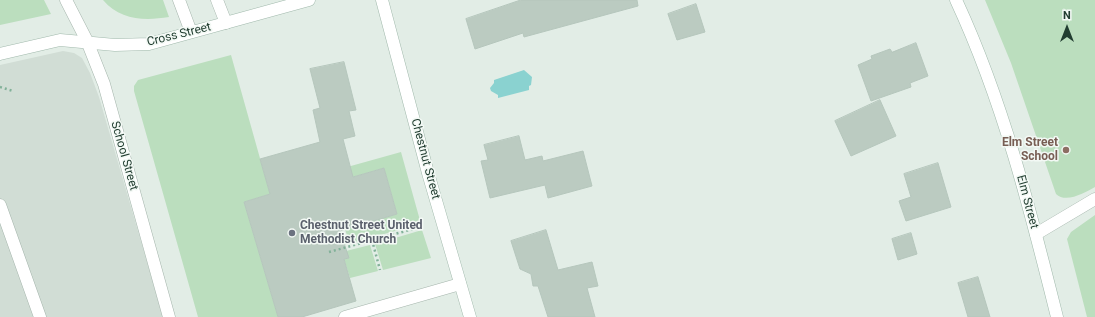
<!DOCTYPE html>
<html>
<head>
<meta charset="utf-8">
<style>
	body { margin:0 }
	#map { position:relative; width:1095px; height:317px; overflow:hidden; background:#e2ede6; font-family:Roboto,sans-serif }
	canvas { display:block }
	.north { position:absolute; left:1047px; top:8px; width:40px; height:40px; -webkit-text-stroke:3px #f3f9f5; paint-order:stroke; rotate:0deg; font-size:11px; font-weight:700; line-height:16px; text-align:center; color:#223e31 }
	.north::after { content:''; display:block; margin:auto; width:14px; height:18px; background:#223e31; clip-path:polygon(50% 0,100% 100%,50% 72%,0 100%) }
</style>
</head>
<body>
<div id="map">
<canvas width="1095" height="317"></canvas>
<div class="north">N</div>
</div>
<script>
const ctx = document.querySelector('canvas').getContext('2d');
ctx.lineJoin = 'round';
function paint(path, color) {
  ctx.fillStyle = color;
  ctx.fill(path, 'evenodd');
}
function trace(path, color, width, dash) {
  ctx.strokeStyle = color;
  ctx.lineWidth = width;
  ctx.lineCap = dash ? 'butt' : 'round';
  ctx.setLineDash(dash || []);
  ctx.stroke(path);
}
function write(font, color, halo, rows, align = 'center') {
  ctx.font = font + ' Roboto,sans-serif';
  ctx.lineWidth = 3;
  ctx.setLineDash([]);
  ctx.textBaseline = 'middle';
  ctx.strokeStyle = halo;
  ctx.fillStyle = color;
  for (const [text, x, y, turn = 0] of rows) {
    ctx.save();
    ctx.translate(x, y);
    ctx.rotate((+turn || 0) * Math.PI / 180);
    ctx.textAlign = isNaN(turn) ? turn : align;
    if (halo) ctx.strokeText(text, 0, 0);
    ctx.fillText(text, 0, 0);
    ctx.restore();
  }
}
paint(new Path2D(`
	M63,51L74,53L82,58L90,73L99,97L163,317H0V65Z`), '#d1ddd5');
paint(new Path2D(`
	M0,0H44L51,14L0,25Z
	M103,0H163L169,17C144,21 120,20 103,0Z
	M985,0H1095V187C1086,192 1066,204 1056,194L1011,63Z
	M231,55L270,194L244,202L278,317H198L134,91V86L138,80Z
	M401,152L421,224L336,247L335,242L348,239L345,229L397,214L384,168L353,177L315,176Z
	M1095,215V317H1087L1067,239L1071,232Z
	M422,230L431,258L383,270L375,244Z
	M370,245L378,271L350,278L344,259L349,258L348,256L330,255Z`), '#bbdebe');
paint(new Path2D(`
	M524,70L532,77L531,85L529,86V90L498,98V95L491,91L490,88L494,83V80Z`), '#8ad2d0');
const building = new Path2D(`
	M521,0H637L638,6L524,37L523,33L475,49L466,19Z
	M696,4L705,32L677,40L668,14Z
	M916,43L928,76L910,83L911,87L871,101L858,65L872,59L871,56L890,49L892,52Z
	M344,62L356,110L349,111L355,136L343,139L353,177L384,168L397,214L340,231L349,258L344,259L356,301L302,317H278L244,202L270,194L260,159L320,142L313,110L320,108L310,69Z
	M880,100L896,136L851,156L835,121Z
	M519,136L525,160L542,156L543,161L583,151L592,186L548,198L545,185L490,198L481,161L488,160L484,145Z
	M938,163L951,207L906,221L899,201L911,197L904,174Z
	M546,230L558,270L592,262L598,286L587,288L595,317H548L538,286H533L531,274L520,269L511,241Z
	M911,233L917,254L898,260L892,239Z
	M978,277L990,317H968L958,283Z`);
paint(building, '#bbcbc1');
trace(building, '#b5c6bc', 1);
const lane = new Path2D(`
	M179,0L191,32
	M217,0L226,23
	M0,205L40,317
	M1036,234L1095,199
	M345,317L460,284`);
const street = new Path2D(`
	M66,0L87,41L104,84L169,317`);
const secondary = new Path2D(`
	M382,0L428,173L470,317
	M956,0C1003,101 1030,209 1057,317
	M0,54L60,40L115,45L149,44L309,0`);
trace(lane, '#a5b5ac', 13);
trace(street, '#a5b5ac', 13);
trace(secondary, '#a1b9ac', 13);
trace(new Path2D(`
	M0,87L13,91
	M372,240L380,270
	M329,252L424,226`), '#82b199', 2.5, [2, 3]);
trace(lane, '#fff', 12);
trace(street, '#fff', 12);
trace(secondary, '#fff', 12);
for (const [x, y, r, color] of [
	[1066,150,4,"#8d6e63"],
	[292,233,4,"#6b7280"]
]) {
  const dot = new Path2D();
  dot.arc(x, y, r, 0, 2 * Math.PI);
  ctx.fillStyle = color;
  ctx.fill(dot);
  trace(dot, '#f3f9f5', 1.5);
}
write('12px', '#223e31', '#f3f9f5', [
	["Cross Street",179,35,-14],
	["School Street",124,156,74],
	["Chestnut Street",425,159,75],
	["Elm Street",1027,202,75]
]);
write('bold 12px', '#785e54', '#f3f9f5', [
	["Elm Street",1058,143],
	["School",1058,157]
], 'right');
write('bold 12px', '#5b616d', '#f3f9f5', [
	["Chestnut Street United",300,226],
	["Methodist Church",300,240]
], 'left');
</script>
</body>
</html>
